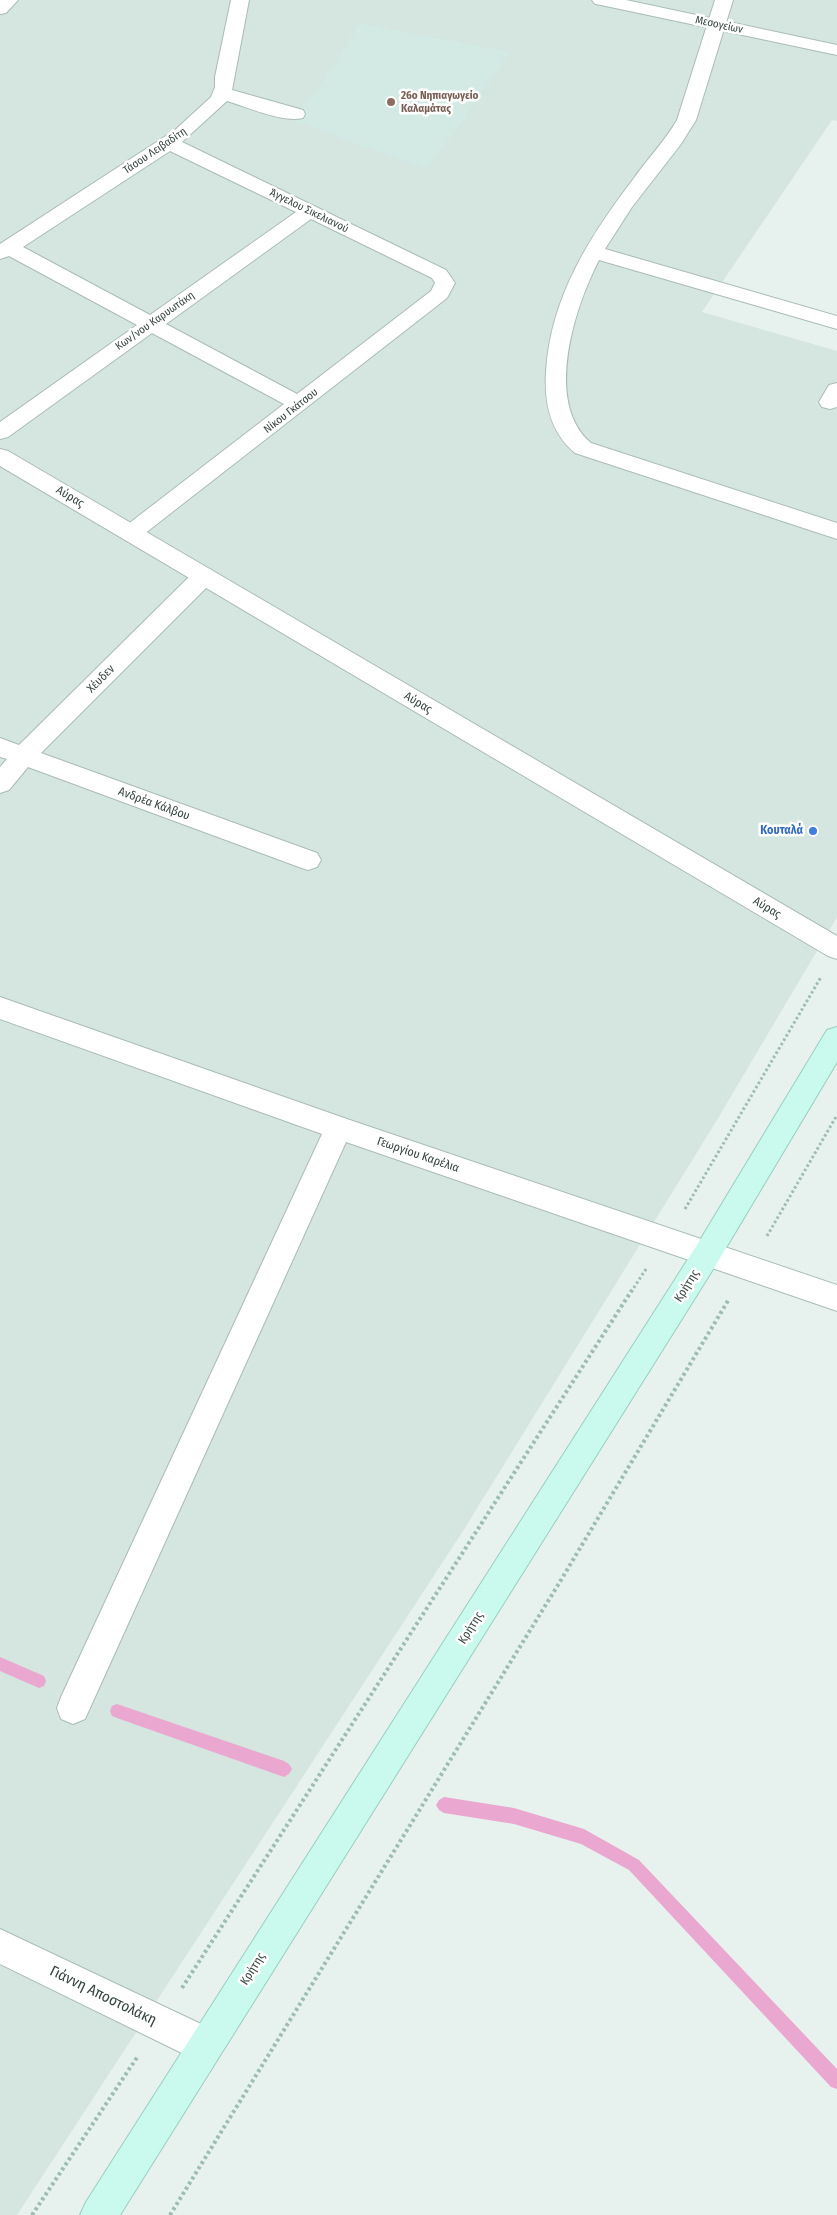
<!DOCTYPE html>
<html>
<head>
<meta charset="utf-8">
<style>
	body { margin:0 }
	canvas { display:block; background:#e7f2ee }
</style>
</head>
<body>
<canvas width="837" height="2215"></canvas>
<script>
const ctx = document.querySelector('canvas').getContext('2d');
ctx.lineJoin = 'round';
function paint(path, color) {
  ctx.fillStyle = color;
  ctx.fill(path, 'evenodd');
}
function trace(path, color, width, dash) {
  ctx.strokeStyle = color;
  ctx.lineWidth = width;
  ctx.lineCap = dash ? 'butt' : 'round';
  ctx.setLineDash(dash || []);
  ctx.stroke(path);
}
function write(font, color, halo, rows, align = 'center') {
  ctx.font = font + ' "Fira Sans Condensed",sans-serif';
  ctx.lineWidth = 5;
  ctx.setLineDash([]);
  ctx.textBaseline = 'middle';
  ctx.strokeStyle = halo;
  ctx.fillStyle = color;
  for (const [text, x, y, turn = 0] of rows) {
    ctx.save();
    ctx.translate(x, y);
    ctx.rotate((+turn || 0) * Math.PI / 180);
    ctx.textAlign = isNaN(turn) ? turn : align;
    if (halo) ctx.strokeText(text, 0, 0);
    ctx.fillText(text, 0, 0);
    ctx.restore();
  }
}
paint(new Path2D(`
	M0,0H837V121L832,120L702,312L837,351V917L717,1120L463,1531L17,2215H0Z`), '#d5e5e0');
paint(new Path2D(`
	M360,23L510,52L453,135L425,169L291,119L316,91Z`), '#d2eae3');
paint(new Path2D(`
	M0,1657L44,1676L46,1681L44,1686L39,1688L0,1671Z
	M117,1704L284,1761L289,1764L292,1769L289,1774L284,1777L117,1718L112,1716L110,1711L112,1706Z
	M444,1797L514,1808L584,1829L639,1860L837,2069V2089L831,2087L629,1870L581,1844L514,1824L444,1813L439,1810L436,1805L439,1800Z`), '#eaa8d0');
const minor = new Path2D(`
	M0,0H18L6,13L0,14Z
	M231,0H249L232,90L303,110L305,114L303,118C283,123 247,107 227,101L182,142L446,270L455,283L447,298L139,538L131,541L123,538L120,533L123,528L284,404L152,333L8,437L0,439V422L137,325L9,256L0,259V244L175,130L211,97L215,87V77ZM170,151L296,212L150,315L23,247ZM311,219L432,278L435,283L431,291L297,394L166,324Z
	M715,0H733L696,120L681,144L632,207L605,249L837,316V329L599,260C575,307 543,402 591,443L837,523V539L575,453C550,432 544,403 546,371C551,296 590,236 634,178C648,158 665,141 677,120Z
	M837,383V407L830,409L822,407L819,402L829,385Z
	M204,568L212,570L215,576L212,582L41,753L317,853L321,860L317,867L308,870L299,867L28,767L9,790L0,793V767L7,759L0,757V738L19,745L196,570Z
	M0,997L344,1118L837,1285V1311L346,1142L85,1719L73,1724L61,1719L57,1708L61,1697L322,1134L0,1019Z
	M0,1929L218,2032L223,2045L218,2058L205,2063L192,2058L0,1964Z`);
const tertiary = new Path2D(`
	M592,0H626L837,45V55L601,5L595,4Z
	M0,449L8,451L837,936V959L828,956L0,466Z`);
const secondary = new Path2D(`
	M837,1027V1062L717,1263L120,2215H80L86,2202L697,1245L827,1030Z`);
trace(minor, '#aabcb6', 2);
trace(tertiary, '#aabcb6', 2);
trace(secondary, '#9acebf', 2);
trace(new Path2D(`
	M685,1209L821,977
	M767,1236L837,1115
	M631,1292L646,1269`), '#9dbdb1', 3, [2.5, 2.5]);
trace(new Path2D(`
	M182,1988L632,1290
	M32,2215L138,2056
	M170,2215L558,1585L729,1299`), '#9dbdb1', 4, [3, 3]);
paint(minor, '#fff');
paint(tertiary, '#fff');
paint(secondary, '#c9faed');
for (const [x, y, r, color] of [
	[391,102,5,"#8d6e63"],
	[813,831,5,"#3f7fe0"]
]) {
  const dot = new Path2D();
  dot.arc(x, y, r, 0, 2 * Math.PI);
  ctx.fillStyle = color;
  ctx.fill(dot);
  trace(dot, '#fff', 2);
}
write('11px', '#36443f', '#fff', [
	["Μεσογείων",719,25,12],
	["Τάσου Λειβαδίτη",155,151,-34],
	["Άγγελου Σικελιανού",309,211,26],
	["Κων/νου Καρυωτάκη",155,321,-35],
	["Νίκου Γκάτσου",291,411,-38]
]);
write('bold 11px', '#785e54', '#fff', [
	["26ο Νηπιαγωγείο",401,96],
	["Καλαμάτας",401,109]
], 'left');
write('12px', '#36443f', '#fff', [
	["Αύρας",70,497,31],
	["Χέυδεν",101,679,-45],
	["Αύρας",418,703,31],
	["Ανδρέα Κάλβου",154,804,20],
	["Αύρας",767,908,31],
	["Γεωργίου Καρέλια",418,1155,19],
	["Κρήτης",687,1286,-58],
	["Κρήτης",471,1628,-58],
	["Κρήτης",253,1969,-58]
]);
write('bold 12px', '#366cbe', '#fff', [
	["Κουταλά",803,831]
], 'right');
write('15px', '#36443f', '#fff', [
	["Γιάννη Αποστολάκη",103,1996,26]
]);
</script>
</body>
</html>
